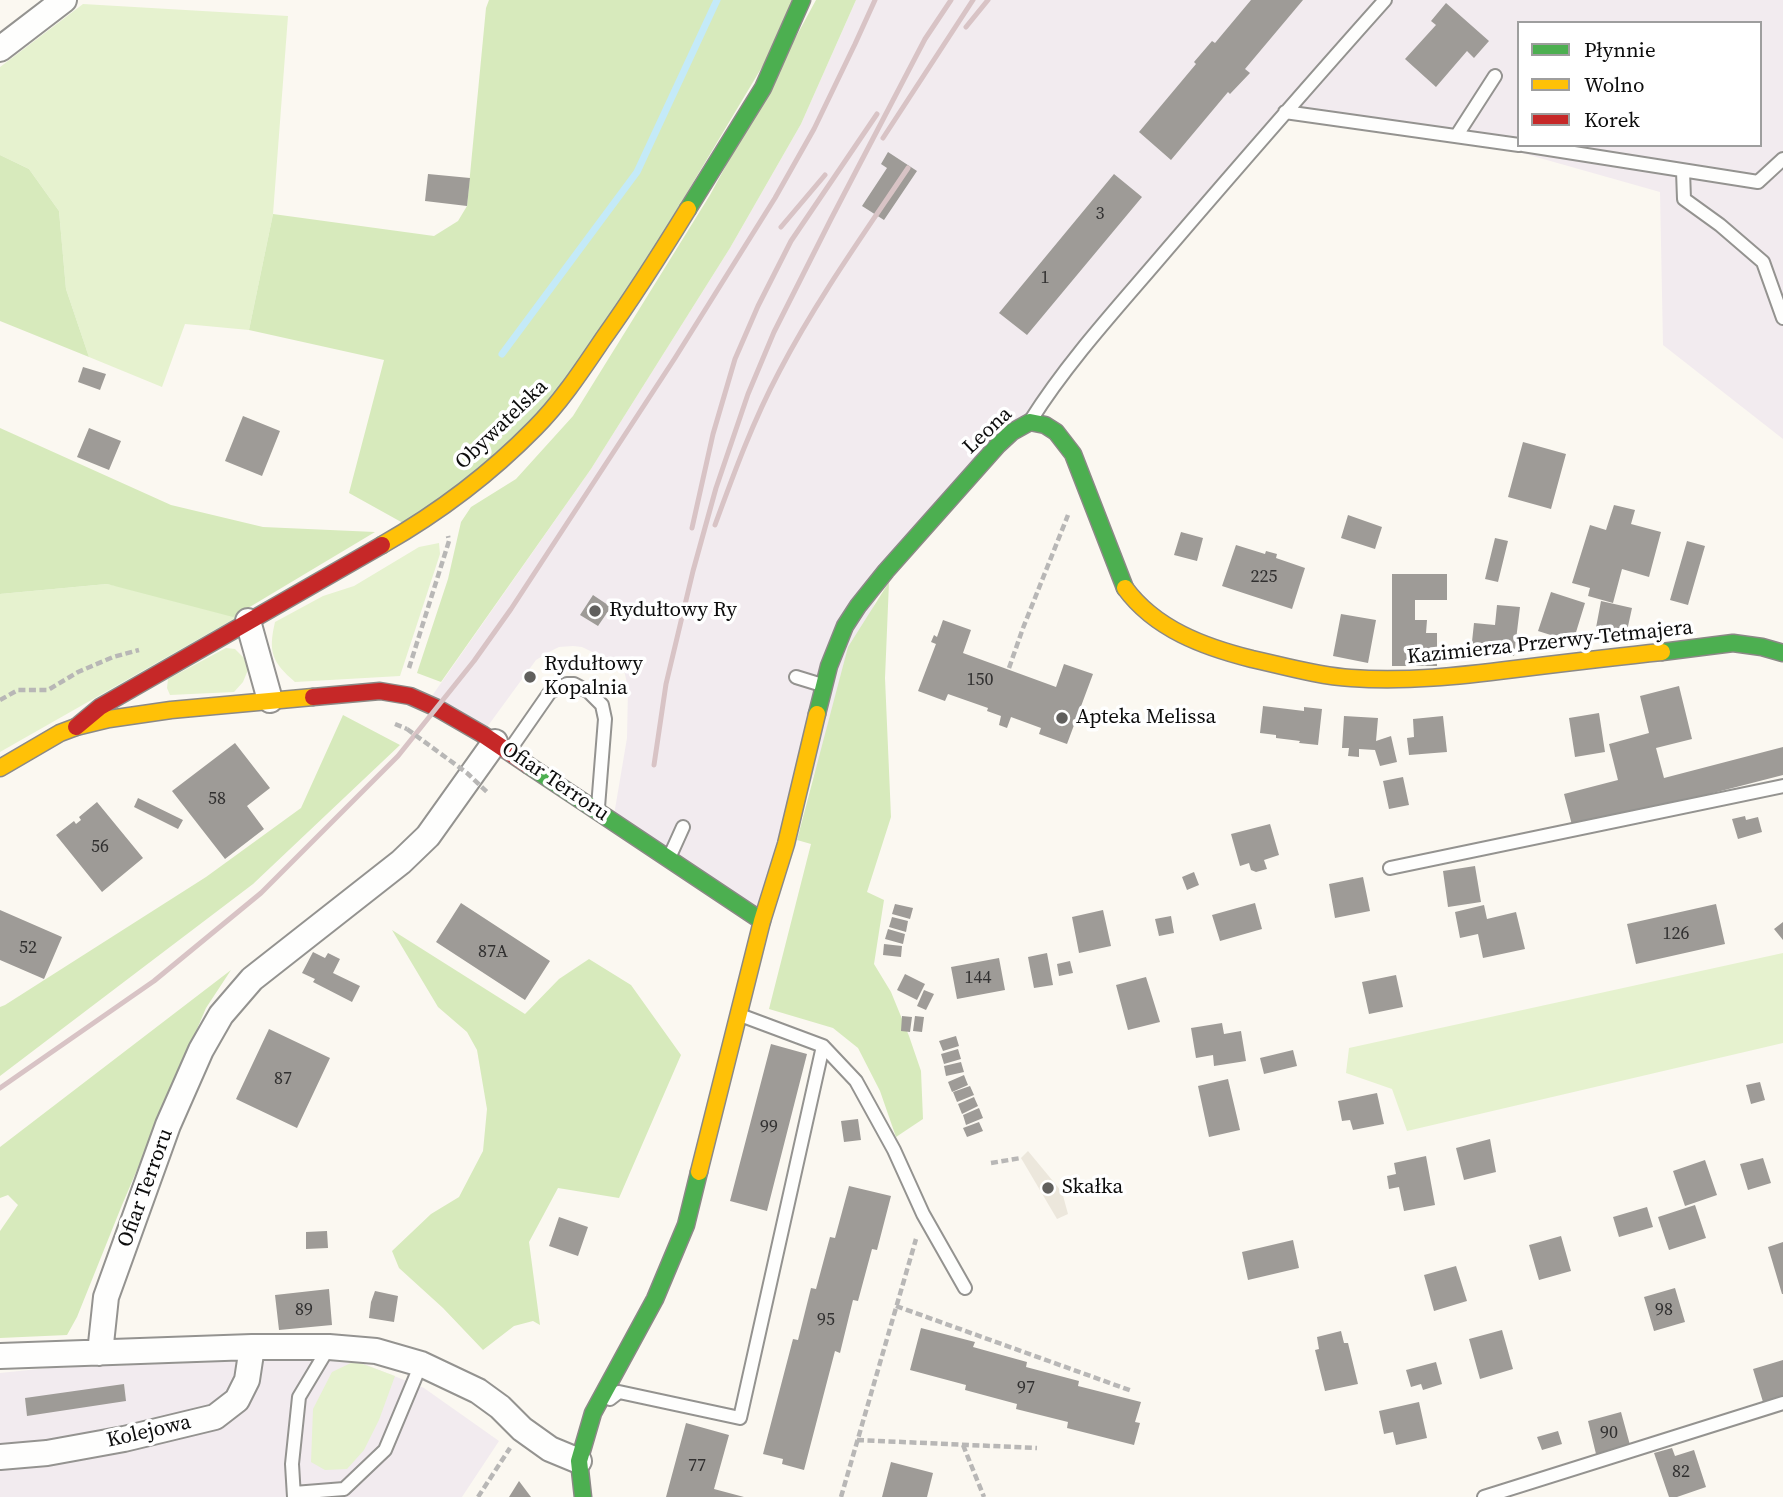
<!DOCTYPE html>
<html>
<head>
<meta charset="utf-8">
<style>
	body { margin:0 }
	#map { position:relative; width:1783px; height:1497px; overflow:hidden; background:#fbf8f1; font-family:"Source Serif 4",serif }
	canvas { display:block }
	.legend { position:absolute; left:1517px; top:21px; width:245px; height:126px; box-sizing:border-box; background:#fff; border:2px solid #9e9e9e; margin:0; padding:9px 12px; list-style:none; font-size:21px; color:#0d0d0d }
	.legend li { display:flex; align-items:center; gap:14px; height:35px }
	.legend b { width:35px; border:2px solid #9e9e9e }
</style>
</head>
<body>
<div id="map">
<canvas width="1783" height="1497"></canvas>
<ul class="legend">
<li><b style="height:9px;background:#4caf50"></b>Płynnie</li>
<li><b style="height:9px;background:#ffc107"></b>Wolno</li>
<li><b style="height:9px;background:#c62828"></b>Korek</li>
</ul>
</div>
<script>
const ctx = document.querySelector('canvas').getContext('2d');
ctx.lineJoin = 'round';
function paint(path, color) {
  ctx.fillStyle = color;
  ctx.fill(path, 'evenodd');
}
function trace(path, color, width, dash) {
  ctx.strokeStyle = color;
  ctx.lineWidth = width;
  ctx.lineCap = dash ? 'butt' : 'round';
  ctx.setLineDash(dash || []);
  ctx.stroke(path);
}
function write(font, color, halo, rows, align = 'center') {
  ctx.font = font + ' "Source Serif 4",serif';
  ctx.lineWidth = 7;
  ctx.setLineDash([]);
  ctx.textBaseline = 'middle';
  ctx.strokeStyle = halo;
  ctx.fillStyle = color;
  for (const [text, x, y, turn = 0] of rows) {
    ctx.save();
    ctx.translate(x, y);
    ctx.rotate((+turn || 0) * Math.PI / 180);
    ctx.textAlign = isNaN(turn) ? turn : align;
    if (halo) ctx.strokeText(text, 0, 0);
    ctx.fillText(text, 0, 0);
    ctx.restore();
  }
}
paint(new Path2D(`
	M856,0H1783V439L1663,345L1660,192L1462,136L1285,112L1048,393L886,571L762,921L613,821L627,738L628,688L624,670L615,663L582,647L573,646L559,647L549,652L536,660L482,734L427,703L591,469L730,248L801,124ZM1519,23H1760V145H1519Z
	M347,1357L424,1388L499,1441L462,1497H0V1373L48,1368Z`), '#f2ebef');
paint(new Path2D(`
	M83,4L288,16L273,214L249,330L185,324L162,387L89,357L66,289L59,211L29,169L0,155V67Z
	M439,543L440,554L400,676L295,682C272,662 268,652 275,622L323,596L354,586L419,547Z
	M107,584L246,612L0,752V594Z
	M226,648L235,649L244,658L248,670L243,682L234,692L170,695L167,688L168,679Z
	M1783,953V1043L1407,1131L1392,1089L1346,1073L1349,1048Z
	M355,1361L395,1376L379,1420L364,1450L347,1469L325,1470L311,1462L313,1409L332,1372Z`), '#e6f2cf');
paint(new Path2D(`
	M489,0H802L574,382L412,528L349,493L384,360L249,330L273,214L434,236L458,221L467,206L486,8Z
	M816,0H856L801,124L730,248L591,469L441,682L417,673L448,579L461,522L471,507L516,479L573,416L710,195Z
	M0,155L29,169L59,211L66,289L89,357L0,321Z
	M0,428L171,505L263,527L375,532L233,617L107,584L0,594Z
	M889,582L885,678L891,817L867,892L884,900L874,964L891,992L909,1036L921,1071L923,1119L896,1137L880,1091L858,1048L833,1028L769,1009L811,844L797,840L848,647Z
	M343,715L400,745L253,884L0,1076V1007L5,1005L206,877L301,808Z
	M392,930L525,1014L559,979L589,959L631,985L681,1055L619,1198L558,1188L529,1242L540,1325L533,1321L514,1326L483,1350L443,1308L399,1268L392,1251L431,1214L459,1197L483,1151L487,1109L477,1050L467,1032L438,1007Z
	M231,970L206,1008L122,1205L77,1317L67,1335L0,1338V1231L18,1205L8,1195L0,1198V1147Z`), '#d7eabc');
paint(new Path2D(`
	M1028,1151L1062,1192L1068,1214L1057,1219L1021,1158Z`), '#ece7dc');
trace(new Path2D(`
	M502,354L637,172L717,0`), '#c4eaf8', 7);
paint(new Path2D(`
	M1251,0H1303L1245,69L1250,73L1230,94L1228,92L1171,160L1139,132L1196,64L1194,62L1212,41L1215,43Z
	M1446,3L1489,41L1474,58L1467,51L1436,87L1405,59L1436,25L1431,21Z
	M888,152L917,171L884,220L862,206L887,168L881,164Z
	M428,174L470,178L467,206L425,201Z
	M1114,174L1142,197L1027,335L999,313Z
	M83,367L106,374L100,390L78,382Z
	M243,416L280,431L262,476L225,461Z
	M89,428L121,441L109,470L77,457Z
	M1523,442L1566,454L1551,509L1508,497Z
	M1614,505L1635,510L1631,524L1661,532L1649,577L1622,569L1613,603L1588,596L1590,588L1572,583L1590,525L1606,530Z
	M1348,515L1382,527L1375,549L1341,538Z
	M1181,532L1203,538L1197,561L1174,555Z
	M1495,538L1508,541L1498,582L1485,579Z
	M1687,541L1705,546L1688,605L1670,600Z
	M1236,545L1265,554L1266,551L1277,554L1276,558L1305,568L1292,609L1222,586Z
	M1392,574H1447V600H1415V620H1427L1426,633H1437V666H1392Z
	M1551,592L1585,603L1573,642L1538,631Z
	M593,595L611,607L598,626L580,615Z
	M1601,601L1632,608L1625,640L1595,633Z
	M1497,605L1520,607L1514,656L1471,651L1474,623L1495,625Z
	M1341,614L1376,620L1368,663L1333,656Z
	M943,620L971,630L963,653L1056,687L1064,664L1093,674L1067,744L1039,734L1041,728L1011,717L1007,728L999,725L1001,716L987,711L988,708L948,694L945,701L918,691L936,644L931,642L934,635L937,637Z
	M1679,686L1692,739L1656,748L1664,778L1783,747V775L1573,829L1564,794L1618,780L1609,744L1649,733L1640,696Z
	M1263,706L1304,711V707L1322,709L1318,745L1299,743L1300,741L1276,738V735L1260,733Z
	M1599,713L1605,752L1575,757L1569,718Z
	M1344,716L1378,718L1376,741L1391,736L1397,762L1380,766L1375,750L1359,749V757L1348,756L1349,748H1342Z
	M1443,716L1447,752L1409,755L1407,738L1414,737L1413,719Z
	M235,743L270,788L247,806L264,829L225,859L172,791Z
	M1403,777L1409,805L1389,809L1383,781Z
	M138,798L183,820L178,829L134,807Z
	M97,802L143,858L102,892L56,835L74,821L76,824L81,820L79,817Z
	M1745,816L1746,820L1758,817L1762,832L1738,839L1732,819Z
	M1270,824L1279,855L1264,860L1267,869L1256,872L1251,870L1249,863L1240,866L1231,834Z
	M1475,866L1481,902L1448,907L1443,871Z
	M1194,872L1199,885L1187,890L1182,877Z
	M1363,877L1370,911L1335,918L1329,884Z
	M461,903L550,961L525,1000L436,942Z
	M1255,903L1262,929L1220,941L1212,915Z
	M895,904L913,908L910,919L892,914Z
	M1716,904L1725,944L1636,964L1627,924Z
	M1484,905L1487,919L1516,912L1525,949L1483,958L1478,934L1460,938L1455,912Z
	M0,910L62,937L44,979L0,960Z
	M1103,910L1111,946L1079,953L1072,917Z
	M1171,916L1174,933L1159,936L1155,919Z
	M892,917L908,921L906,932L889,927Z
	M1783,922V940L1774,929Z
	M888,929L905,934L903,944L885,939Z
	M884,944L902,946L901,957L883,955Z
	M313,952L325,958L328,953L340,959L333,973L360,986L352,1002L313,982L315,979L302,973Z
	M1047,953L1053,985L1034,988L1028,957Z
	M999,958L1005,990L957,999L951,967Z
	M1070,961L1073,973L1059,976L1057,964Z
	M905,974L925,984L917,1000L897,990Z
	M1396,975L1403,1007L1369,1014L1362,982Z
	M1146,977L1160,1022L1128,1030L1116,985Z
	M924,990L934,994L926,1010L917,1006Z
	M902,1016L912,1017L910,1032L901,1031Z
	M915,1016L924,1017L922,1032L913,1031Z
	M1222,1023L1224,1034L1241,1031L1246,1061L1214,1066L1213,1055L1196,1058L1191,1028Z
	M269,1029L330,1058L297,1128L236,1099Z
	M956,1036L959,1046L943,1051L939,1041Z
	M771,1044L807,1054L767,1211L730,1201Z
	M958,1049L961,1059L944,1064L941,1054Z
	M1293,1050L1297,1066L1264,1074L1260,1058Z
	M961,1062L964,1072L946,1076L944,1066Z
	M964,1075L968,1085L952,1092L948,1082Z
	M1228,1079L1240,1130L1209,1137L1198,1086Z
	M1760,1082L1765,1100L1751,1104L1746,1085Z
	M970,1086L974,1095L957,1102L953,1092Z
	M1377,1093L1384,1124L1353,1130L1350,1120L1342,1121L1338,1101Z
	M974,1097L978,1106L962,1114L958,1104Z
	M979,1108L983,1118L966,1125L963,1115Z
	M858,1119L861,1140L844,1142L841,1121Z
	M979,1122L983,1131L967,1137L963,1128Z
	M1490,1139L1496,1172L1464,1180L1456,1148Z
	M1426,1156L1435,1205L1404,1211L1399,1187L1389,1189L1387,1176L1396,1174L1394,1163Z
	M1763,1158L1771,1183L1748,1190L1740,1164Z
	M1705,1160L1717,1195L1685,1206L1673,1171Z
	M849,1186L891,1196L877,1250L872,1249L858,1301L853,1300L840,1353L835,1351L804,1470L782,1464L783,1459L763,1454L793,1339L798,1340L811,1288L816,1289L830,1237L835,1238Z
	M1695,1205L1706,1238L1669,1250L1658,1217Z
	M1647,1207L1653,1227L1619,1237L1613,1217Z
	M559,1217L588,1227L578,1256L549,1246Z
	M327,1231L328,1248L306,1249V1232Z
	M1561,1236L1571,1271L1539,1280L1529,1245Z
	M1293,1240L1299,1268L1248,1280L1242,1252Z
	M1783,1242V1294H1782L1768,1247Z
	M1456,1266L1467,1301L1434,1311L1424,1275Z
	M1675,1288L1685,1322L1654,1331L1644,1297Z
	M329,1289L332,1325L279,1330L275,1295Z
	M375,1291L398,1296L394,1322L369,1318L371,1302Z
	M921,1328L975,1342L973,1347L1027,1362L1026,1367L1079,1381L1078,1386L1141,1402L1135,1422L1140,1423L1134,1445L1067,1428L1068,1422L1016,1409L1017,1404L965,1390L966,1385L910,1370Z
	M1502,1330L1513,1369L1480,1379L1469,1339Z
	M1341,1331L1344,1343H1348L1358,1384L1325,1391L1315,1350L1319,1349L1317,1337Z
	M1783,1360V1397L1763,1402L1753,1369Z
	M1436,1362L1442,1384L1423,1390L1421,1384L1411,1387L1406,1370Z
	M124,1384L126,1401L27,1416L25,1398Z
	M1419,1402L1427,1438L1396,1445L1393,1432L1384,1434L1379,1411Z
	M1621,1412L1630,1445L1596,1454L1588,1421Z
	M686,1423L729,1435L714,1489L744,1497H666Z
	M1558,1431L1562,1444L1542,1450L1537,1437Z
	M1672,1448L1675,1456L1694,1450L1706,1487L1677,1497H1669L1654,1453Z
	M891,1462L933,1473L927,1497H882Z
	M519,1481L531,1497H509Z`), '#9e9b97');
const lane = new Path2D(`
	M1285,112L1519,145
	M1457,135L1495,76
	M1523,145L1758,182L1783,159
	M1683,171L1684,199L1720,225L1763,262L1783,318
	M1031,420C1068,361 1119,306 1164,253C1237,168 1310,84 1385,0
	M796,677L822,685
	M509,751L550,692L567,684H574L589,692L602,705L605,719L598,807
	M669,858L683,827
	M1390,868L1783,786
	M740,1015L823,1046L856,1081L894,1150L923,1214L965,1288
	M610,1399L619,1392L740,1418L823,1046
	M294,1493L344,1489L385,1450L421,1364
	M294,1497L292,1464L299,1397L329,1347
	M1484,1497L1783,1403`);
const street = new Path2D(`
	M0,49L64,0
	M248,621L270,700
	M100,1353L106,1297L168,1125L201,1050L221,1015L252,979L401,862L428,836L495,742
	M0,1356L252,1347H329L376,1351L421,1364L478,1391L500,1407L522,1429L550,1449L579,1461
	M0,1457L47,1453L124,1439L215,1417L237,1400L247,1380L252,1347`);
const fast = new Path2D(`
	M688,209L763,88L802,0
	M1662,652L1733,643L1762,647L1783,653
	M817,714L829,666L845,626L858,606L886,571L998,445L1012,432L1030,422L1045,425L1056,432L1073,454L1125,588
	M528,765L762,921
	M583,1497L579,1461L593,1413L655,1299L686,1225L699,1172`);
const slow = new Path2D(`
	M382,545C438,513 489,475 535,428C561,402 582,370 603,339C633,297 661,253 688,209
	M1125,588C1155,629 1204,647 1252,659C1284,666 1318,676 1351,678C1406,682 1460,676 1515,669C1564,663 1613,657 1662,652
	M0,768L60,733L76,727L109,719L171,710L313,697
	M699,1172L762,921L786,844L817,714`);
const jam = new Path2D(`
	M313,697L380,691L410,696L437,708L482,734L528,765
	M76,727L100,707L382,545`);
trace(lane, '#949390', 16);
trace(street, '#949390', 28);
trace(fast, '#8b8986', 19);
trace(slow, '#8b8986', 19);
trace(jam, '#8b8986', 19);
trace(new Path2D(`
	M409,668L449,541L448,536
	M1009,668L1023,628L1068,515
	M0,700L18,690H48L78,672L113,657L139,650
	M395,724L407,729
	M991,1163L1021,1158
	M896,1306L1132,1391
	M857,1440L1037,1448
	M963,1445L984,1497
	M478,1497L510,1448
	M841,1497L916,1239`), '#b8b7b6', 4.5, [7, 3.5]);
trace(lane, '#fefefd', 12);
trace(street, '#fefefd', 24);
trace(fast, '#4caf50', 16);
trace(slow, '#ffc107', 16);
trace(jam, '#c62828', 16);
trace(new Path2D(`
	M966,27L988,0
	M883,138L973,0
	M781,227L825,175
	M715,525C734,473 753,421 779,372C816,301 863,235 908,168
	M692,528L713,434L735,359L758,306L791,241L877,114
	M654,765L666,684L693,571L716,488L748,394L774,332L831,219L925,39L951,0
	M0,1088L154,981L261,893L398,756L474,661L511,609L675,358L775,198L814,129L855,44L875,0`), '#d8c3c5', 5);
trace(new Path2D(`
	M407,729L467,773L487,792`), '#b8b7b6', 4.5, [7, 3.5]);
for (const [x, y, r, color] of [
	[595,611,7,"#605f5d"],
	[530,677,7,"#605f5d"],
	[1062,718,7,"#605f5d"],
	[1048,1188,7,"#605f5d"]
]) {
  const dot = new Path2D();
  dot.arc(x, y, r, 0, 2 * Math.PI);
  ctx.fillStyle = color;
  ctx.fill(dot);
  trace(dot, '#fff', 2.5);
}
write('18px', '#313030', null, [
	["3",1100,214],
	["1",1045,278],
	["225",1264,577],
	["150",980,680],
	["58",217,799],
	["56",100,847],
	["126",1676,934],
	["52",28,948],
	["87A",493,952],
	["144",978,978],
	["87",283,1079],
	["99",769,1127],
	["89",304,1310],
	["98",1664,1310],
	["95",826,1320],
	["97",1026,1388],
	["90",1609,1433],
	["77",697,1466],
	["82",1681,1472]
]);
write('21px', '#0d0d0d', '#fff', [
	["Obywatelska",502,425,-44],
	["Leona",988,431,-43],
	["Kazimierza Przerwy-Tetmajera",1550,643,-6],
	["Ofiar Terroru",555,782,34],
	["Ofiar Terroru",146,1188,-70],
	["Kolejowa",149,1432,-13]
]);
write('21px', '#0d0d0d', '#fff', [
	["Rydułtowy Ry",609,611],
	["Rydułtowy",544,665],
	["Kopalnia",544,689],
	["Apteka Melissa",1076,718],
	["Skałka",1062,1188]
], 'left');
</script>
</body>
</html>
